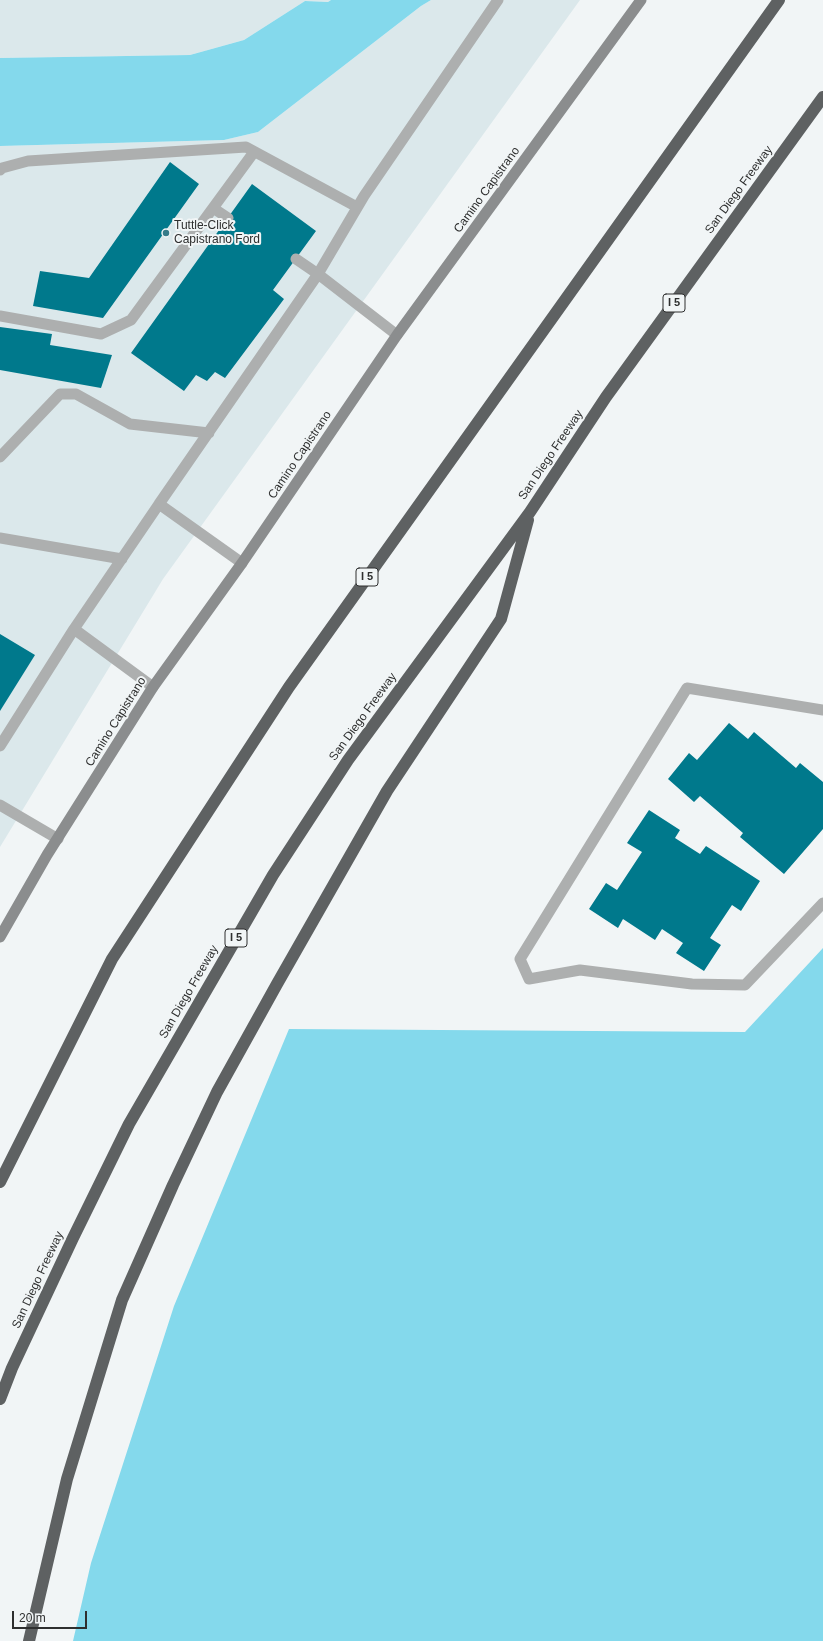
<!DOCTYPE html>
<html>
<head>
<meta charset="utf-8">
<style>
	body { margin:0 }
	#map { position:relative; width:823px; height:1641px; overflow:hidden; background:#f1f5f6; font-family:Arial,sans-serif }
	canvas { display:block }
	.scale { position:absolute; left:12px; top:1611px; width:75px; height:18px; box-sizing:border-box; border:2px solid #2e2f2f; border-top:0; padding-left:5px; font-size:12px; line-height:14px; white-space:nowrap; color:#2e2f2f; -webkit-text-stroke:3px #f1f5f6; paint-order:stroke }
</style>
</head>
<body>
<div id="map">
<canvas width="823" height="1641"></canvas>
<div class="scale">20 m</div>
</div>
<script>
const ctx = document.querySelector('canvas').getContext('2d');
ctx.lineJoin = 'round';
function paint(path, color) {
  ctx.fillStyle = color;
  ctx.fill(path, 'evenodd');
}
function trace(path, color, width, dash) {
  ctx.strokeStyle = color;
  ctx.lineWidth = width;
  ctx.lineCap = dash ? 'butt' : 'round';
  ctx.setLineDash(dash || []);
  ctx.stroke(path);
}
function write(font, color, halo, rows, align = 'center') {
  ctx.font = font + ' Arial,sans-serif';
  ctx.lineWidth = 4;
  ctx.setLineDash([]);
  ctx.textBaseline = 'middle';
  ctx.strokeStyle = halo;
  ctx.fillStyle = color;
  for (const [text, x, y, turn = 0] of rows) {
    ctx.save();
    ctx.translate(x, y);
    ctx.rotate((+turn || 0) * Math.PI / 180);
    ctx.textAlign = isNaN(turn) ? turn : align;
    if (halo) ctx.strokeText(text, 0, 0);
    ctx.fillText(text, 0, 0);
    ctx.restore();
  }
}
paint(new Path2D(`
	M0,0H331L328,2L305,1L244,40L190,55L0,58Z
	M431,0H580L163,579L0,847V146L224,140L258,132L421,6Z`), '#dbe8eb');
paint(new Path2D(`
	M331,0H431L421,6L258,132L224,140L0,146V58L190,55L244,40L305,1L328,2Z
	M823,948V1641H73L91,1563L174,1306L289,1029L745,1032Z`), '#84d9ec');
paint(new Path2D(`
	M170,162L199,184L103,318L33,306L40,271L89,278Z
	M252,184L316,231L273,290L284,299L225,378L215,372L207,381L196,375L184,391L131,353Z
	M0,327L52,334L50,345L112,355L101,388L0,370Z
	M0,634L35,655L0,711Z
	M729,723L748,739L754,732L796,768L800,763L823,782V829L784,874L740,837L743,833L700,796L694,802L668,779L689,753L697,760Z
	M649,810L680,830L675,838L700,854L706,846L760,881L741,911L732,905L710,938L721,945L704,971L676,953L683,943L662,929L655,940L623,919L618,928L589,909L606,883L617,890L642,852L627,843Z`), '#00798c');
trace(new Path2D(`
	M0,170L2,168L28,161L246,147L357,207
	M213,208L228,218
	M296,259L318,274L397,335
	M0,316L101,334L131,320L254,152
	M0,457L60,394H76L130,424L209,433
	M0,538L122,559
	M242,563L159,504L318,274L364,196L498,0
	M74,629L153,687
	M823,710L687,688L520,959L529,979L580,970L692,984L745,985L823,903
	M0,746L74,629L159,504
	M0,805L58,839`), '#adafaf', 11);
trace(new Path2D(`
	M0,937L47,855L153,687L242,563L397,335L641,0`), '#8b8d8e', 11);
trace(new Path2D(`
	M0,1182L112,959L289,687L779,0
	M0,1399L12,1368L73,1238L129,1124L273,875L348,760L530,512L606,397L823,97
	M29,1641L67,1479L122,1300L173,1185L217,1092L277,984L387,791L501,619L528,520`), '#5e6162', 12);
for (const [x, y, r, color] of [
	[166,233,4,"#367b89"]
]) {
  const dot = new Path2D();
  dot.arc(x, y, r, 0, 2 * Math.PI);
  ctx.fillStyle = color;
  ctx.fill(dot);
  trace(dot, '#f1f5f6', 1.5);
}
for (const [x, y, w] of [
	[674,303,22],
	[367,577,22],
	[236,938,22]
]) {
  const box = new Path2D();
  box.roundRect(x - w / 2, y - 9, w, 18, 3);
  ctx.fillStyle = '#f1f5f6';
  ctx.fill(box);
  trace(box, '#2e2f2f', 1);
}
write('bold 11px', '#2e2f2f', null, [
	["I 5",674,303],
	["I 5",367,577],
	["I 5",236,938]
]);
write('12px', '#2e2f2f', '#f1f5f6', [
	["Camino Capistrano",487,190,-54],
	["San Diego Freeway",739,190,-54],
	["Camino Capistrano",300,455,-56],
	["San Diego Freeway",551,455,-56],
	["San Diego Freeway",363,717,-54],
	["Camino Capistrano",116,722,-58],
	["San Diego Freeway",189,992,-60],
	["San Diego Freeway",38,1280,-65]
]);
write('12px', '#2e2f2f', '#f1f5f6', [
	["Tuttle-Click",174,226],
	["Capistrano Ford",174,240]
], 'left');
</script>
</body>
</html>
